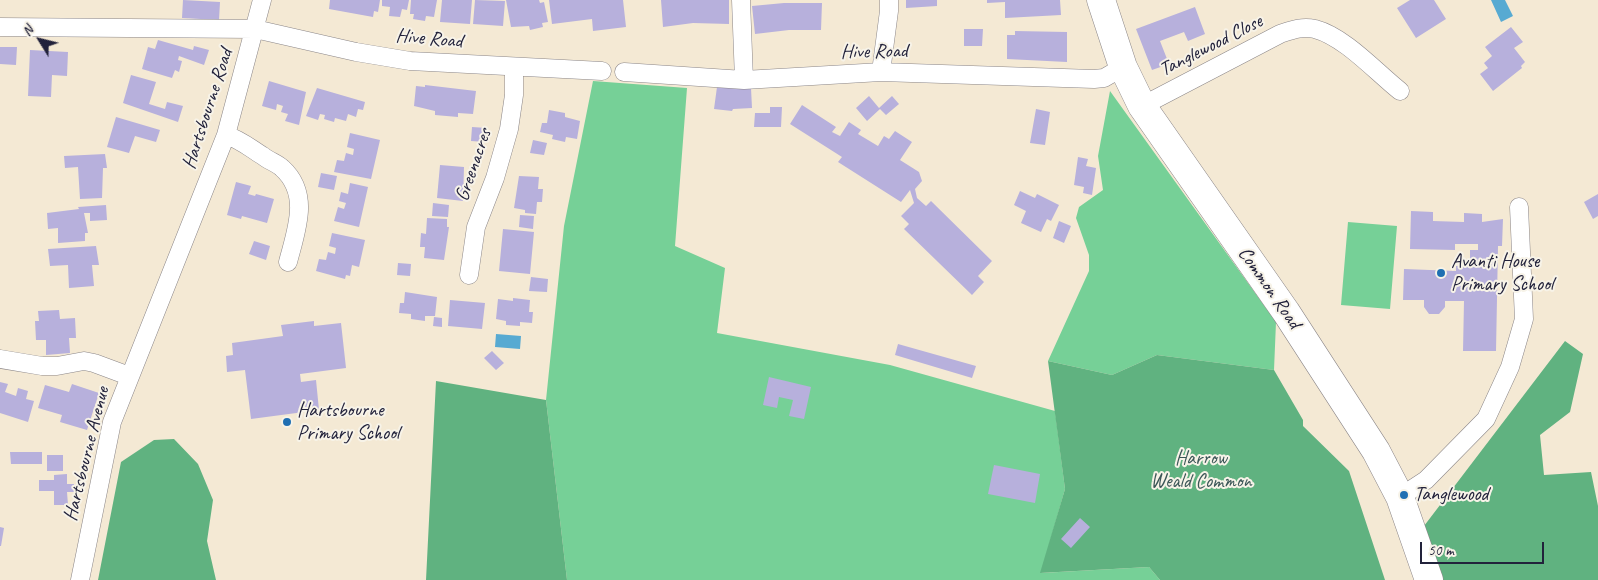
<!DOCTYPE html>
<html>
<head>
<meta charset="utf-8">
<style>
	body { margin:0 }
	#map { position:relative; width:1598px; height:580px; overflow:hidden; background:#f4e9d4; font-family:Caveat,sans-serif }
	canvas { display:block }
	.north { position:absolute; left:15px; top:15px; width:50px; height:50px; -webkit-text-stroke:4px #f7f3e8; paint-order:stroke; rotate:306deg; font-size:14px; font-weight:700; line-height:20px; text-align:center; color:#22223b }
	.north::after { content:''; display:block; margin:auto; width:18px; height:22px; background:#22223b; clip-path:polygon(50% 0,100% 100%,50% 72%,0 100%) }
	.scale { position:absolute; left:1420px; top:542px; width:124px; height:22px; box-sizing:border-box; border:2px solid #22223b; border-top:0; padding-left:6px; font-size:15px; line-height:18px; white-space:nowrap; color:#22223b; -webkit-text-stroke:4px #f7f3e8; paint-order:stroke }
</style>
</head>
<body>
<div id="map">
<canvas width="1598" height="580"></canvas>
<div class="north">N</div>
<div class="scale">50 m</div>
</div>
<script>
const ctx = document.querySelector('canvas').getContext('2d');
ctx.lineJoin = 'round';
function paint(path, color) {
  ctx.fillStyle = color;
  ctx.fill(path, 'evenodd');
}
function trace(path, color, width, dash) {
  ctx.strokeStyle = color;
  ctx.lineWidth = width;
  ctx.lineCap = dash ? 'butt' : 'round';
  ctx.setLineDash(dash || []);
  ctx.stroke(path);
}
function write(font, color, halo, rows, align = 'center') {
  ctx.font = font + ' Caveat,sans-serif';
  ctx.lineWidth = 4;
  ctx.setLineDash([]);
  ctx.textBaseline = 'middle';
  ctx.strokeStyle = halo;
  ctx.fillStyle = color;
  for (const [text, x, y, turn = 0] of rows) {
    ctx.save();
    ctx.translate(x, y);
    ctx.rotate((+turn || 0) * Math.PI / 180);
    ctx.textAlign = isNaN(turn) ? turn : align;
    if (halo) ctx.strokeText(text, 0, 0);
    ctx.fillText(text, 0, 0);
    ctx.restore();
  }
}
paint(new Path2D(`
	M593,81L687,88L675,246L725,268L717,333L890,365L1055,411L1065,489L1041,573L1149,567L1160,580H567L546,400L564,226Z
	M1110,91L1276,322L1274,370L1157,355L1112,375L1048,361L1089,271V255L1076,218L1079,207L1103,190L1098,156Z
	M1348,222L1397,226L1390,309L1341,305Z`), '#76d097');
paint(new Path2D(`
	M1565,341L1583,354L1570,412L1540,435L1544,475L1591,472L1598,506V580H1443L1424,526Z
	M1157,355L1274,370L1303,420V426L1349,471L1385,580H1160L1149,567L1040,573L1065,489L1048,361L1112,375Z
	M436,381L546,400L567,580H426Z
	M174,439L198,464L213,500L207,541L216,580H98L121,462L154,440Z`), '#60b280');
paint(new Path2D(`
	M1491,0H1505L1513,16L1501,22Z
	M496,334L521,336L520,349L495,347Z`), '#57aad2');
paint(new Path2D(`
	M183,0L220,2L219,20L182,18Z
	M330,0H380L378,12L374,11L373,17L329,9Z
	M382,0H409L407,10L402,9L400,17L389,16L390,7L382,6Z
	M411,0H437L434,17L426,16L425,21L413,19L414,14H410Z
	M442,0H472L470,24L440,22Z
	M475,0L505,1L503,26L473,24Z
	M506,0H539L540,3L544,2L548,22L542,23L543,27L530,30L529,26L511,27Z
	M549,0H623L626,27L593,31L592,19L552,24Z
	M661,0H729V24L693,23L663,27Z
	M906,0H937V6L906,8Z
	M987,0H1060L1061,15L1005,18V2L987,3Z
	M1410,0H1434L1446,19L1416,38L1397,8Z
	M784,3H822L821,30H789L755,34L752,6Z
	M1195,7L1205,34L1188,41L1184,32L1160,41L1169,64L1152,70L1136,29Z
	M1511,27L1523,42L1514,48L1525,62L1521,66L1522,68L1493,91L1480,74L1488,68L1484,63L1492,56L1485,47Z
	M964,29H983L982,46H964Z
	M1015,31L1067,32V62L1007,59V35H1015Z
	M158,40L193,50L194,46L209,50L204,65L179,56L178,60L182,61L179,72L175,70L172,78L142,69L148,47L155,49Z
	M0,47H17L16,65L0,64Z
	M30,50L68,52L67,76L52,75L51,97L28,96Z
	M131,75L156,82L149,104L165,109L167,102L183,106L178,122L123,103Z
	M269,81L306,92L299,125L285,121L288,114L281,112L283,106L277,104L276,110L262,106Z
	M425,85L476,91L473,114L458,113V117L435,115V111L414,106L416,86L425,87Z
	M717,87L751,88L752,108L733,109L732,111L714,109Z
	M317,88L365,102L363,110L358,109L356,117L348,114L346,121L335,118L334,122L324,119L325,115L320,114L318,120L306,116Z
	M869,96L879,108L892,96L899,104L886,115L880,109L867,121L856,108Z
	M802,105L836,127L832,132L840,136L849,122L861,130L858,134L878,146L884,136L889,139L895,131L912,142L900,160L919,172L922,181L915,189L917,198L926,206L931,201L992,261L978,276L984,282L972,295L904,229L909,224L901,216L914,203L910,190L901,202L838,162L842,157L790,124Z
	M770,107H782L781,127H754L755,113H770Z
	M1036,109L1050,112L1045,145L1030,143Z
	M549,110L565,113V117L580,121L577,139L566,137L565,142L552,139L553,135L540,132L542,123H547Z
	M116,117L160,130L156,142L135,136L129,153L107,147Z
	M472,127L487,128L485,142L471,141Z
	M350,133L380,140L371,179L334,172L337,160L344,161L346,153L353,155L354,149L347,147Z
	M533,140L547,143L544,155L530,153Z
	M105,154L107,168H103L102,198L80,199L78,167L65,168L64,156Z
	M1078,157L1088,159L1086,166L1096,168L1092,195L1083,193L1084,187L1074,185Z
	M440,165L464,167L463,201L437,198Z
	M321,173L337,176L334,190L318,187Z
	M519,176L539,177L538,189H543L542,202H537L536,214L525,213V210L514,208Z
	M236,182L251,186L248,194L255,196L256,194L274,199L267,223L242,216L241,219L227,215Z
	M350,183L368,187L359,227L334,221L338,207L344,209L346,203L339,201L341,192L348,194Z
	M1020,191L1035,198L1037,194L1059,205L1051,221L1047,219L1041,232L1021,223L1026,211L1014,205Z
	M1598,194V216L1593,219L1584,202Z
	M433,203L449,205L448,217L432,216Z
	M106,205L107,220L90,221V213H84L88,233H85V241L58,243V228L48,229L47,213L79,209L78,207Z
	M1411,211L1433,212V221L1464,222V213L1482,214V222L1503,219L1502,246H1498L1496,351H1463L1464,301H1445V307L1439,314H1429L1424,307V300H1403L1404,269L1456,271V266H1470V250H1478V244H1455V250L1410,249Z
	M520,215L534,216L533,229L519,227Z
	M427,218L447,219V227H449L444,260L424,258L425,247H420L421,233L426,234Z
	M1059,221L1071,226L1064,243L1053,238Z
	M503,229L534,232L530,274L499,271Z
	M332,233L365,240L359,267L352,265L350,276L346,275L345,279L316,271L319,259L326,260L328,252L335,254L336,248L329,246Z
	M254,241L270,246L266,260L249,254Z
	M96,246L99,265H92L94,286L69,288L68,265L50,266L48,249Z
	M398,263L411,264L410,276L397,275Z
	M531,277L548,279L547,292L529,291Z
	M405,292L437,297L435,316H425V321L411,319V314L399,313L400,303H404Z
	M513,298L530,300L529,312H533L532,323L520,322V326L506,325V321L496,319L498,299L513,301Z
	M450,300L485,303L482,329L448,326Z
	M59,310L60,319L75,318L76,338H69L70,353L46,355V340H36L35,321H39L38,311Z
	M434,317L442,318V327L433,326Z
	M314,321V326L341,323L346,368L300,374L301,382L316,380L319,410L251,419L245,370L227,372L226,356L233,355L232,343L283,336L281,325Z
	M898,344L976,366L972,378L895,355Z
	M492,351L504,363L496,370L484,358Z
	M769,377L811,387L804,419L789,416L793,400L779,397L777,408L763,405Z
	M0,382L8,384L5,392L16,396L18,388L28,391L26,399L34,401L28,422L0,413Z
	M72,384L99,393L87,430L60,422L62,415L38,408L45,385L69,392Z
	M10,452H42V464H11Z
	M47,455H63V471H47Z
	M994,465L1040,474L1035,503L988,494Z
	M67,474V484H74V492H67L68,505H54V491H39V480H54V475Z
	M1080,518L1090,527L1071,548L1061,539Z
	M0,527L4,528L1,546H0Z`), '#b7b0dc');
const minor = new Path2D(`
	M741,0L744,80
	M0,27L255,29L356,52L410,61L602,71
	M624,72L744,80L881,72L1094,79L1104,78L1123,67
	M881,72L889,11V0
	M1142,106L1280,34C1292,30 1302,26 1315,29C1345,37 1376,72 1400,91
	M226,135C241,140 250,148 263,156C269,161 277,163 282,168C311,194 296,231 288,262
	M469,275L476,227L495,178L509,129L514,95V67
	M0,359L42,366H57L84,361L94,363L129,376
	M1400,497L1426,480L1486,419L1510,367L1524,319L1519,207
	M80,580L112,422L226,135L262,0`);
const primary = new Path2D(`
	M1101,0L1123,67L1142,106L1286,312L1376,451L1400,497L1429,580`);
trace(minor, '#8b8688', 19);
trace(primary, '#8b8688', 29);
trace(minor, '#fff', 18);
trace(primary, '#fff', 28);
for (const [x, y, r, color] of [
	[1441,273,5,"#1f6fb2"],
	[287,422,5,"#1f6fb2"],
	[1404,495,5,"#1f6fb2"]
]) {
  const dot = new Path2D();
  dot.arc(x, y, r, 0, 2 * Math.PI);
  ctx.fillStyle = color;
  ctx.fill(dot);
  trace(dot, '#f7f3e8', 2);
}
write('20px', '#22223b', '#f7f3e8', [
	["Hive Road",429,39,5],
	["Tanglewood Close",1211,46,-27],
	["Hive Road",874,52,-1],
	["Hartsbourne Road",208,109,-72],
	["Greenacres",474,165,-71],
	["Common Road",1269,288,55],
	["Hartsbourne Avenue",87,454,-76]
]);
write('20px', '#22223b', '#f7f3e8', [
	["Avanti House",1451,262],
	["Primary School",1451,285],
	["Hartsbourne",297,411],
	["Primary School",297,434],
	["Tanglewood",1414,495]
], 'left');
write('20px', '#3b5657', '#f7f3e8', [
	["Harrow",1201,459],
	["Weald Common",1201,482]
]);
</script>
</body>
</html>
